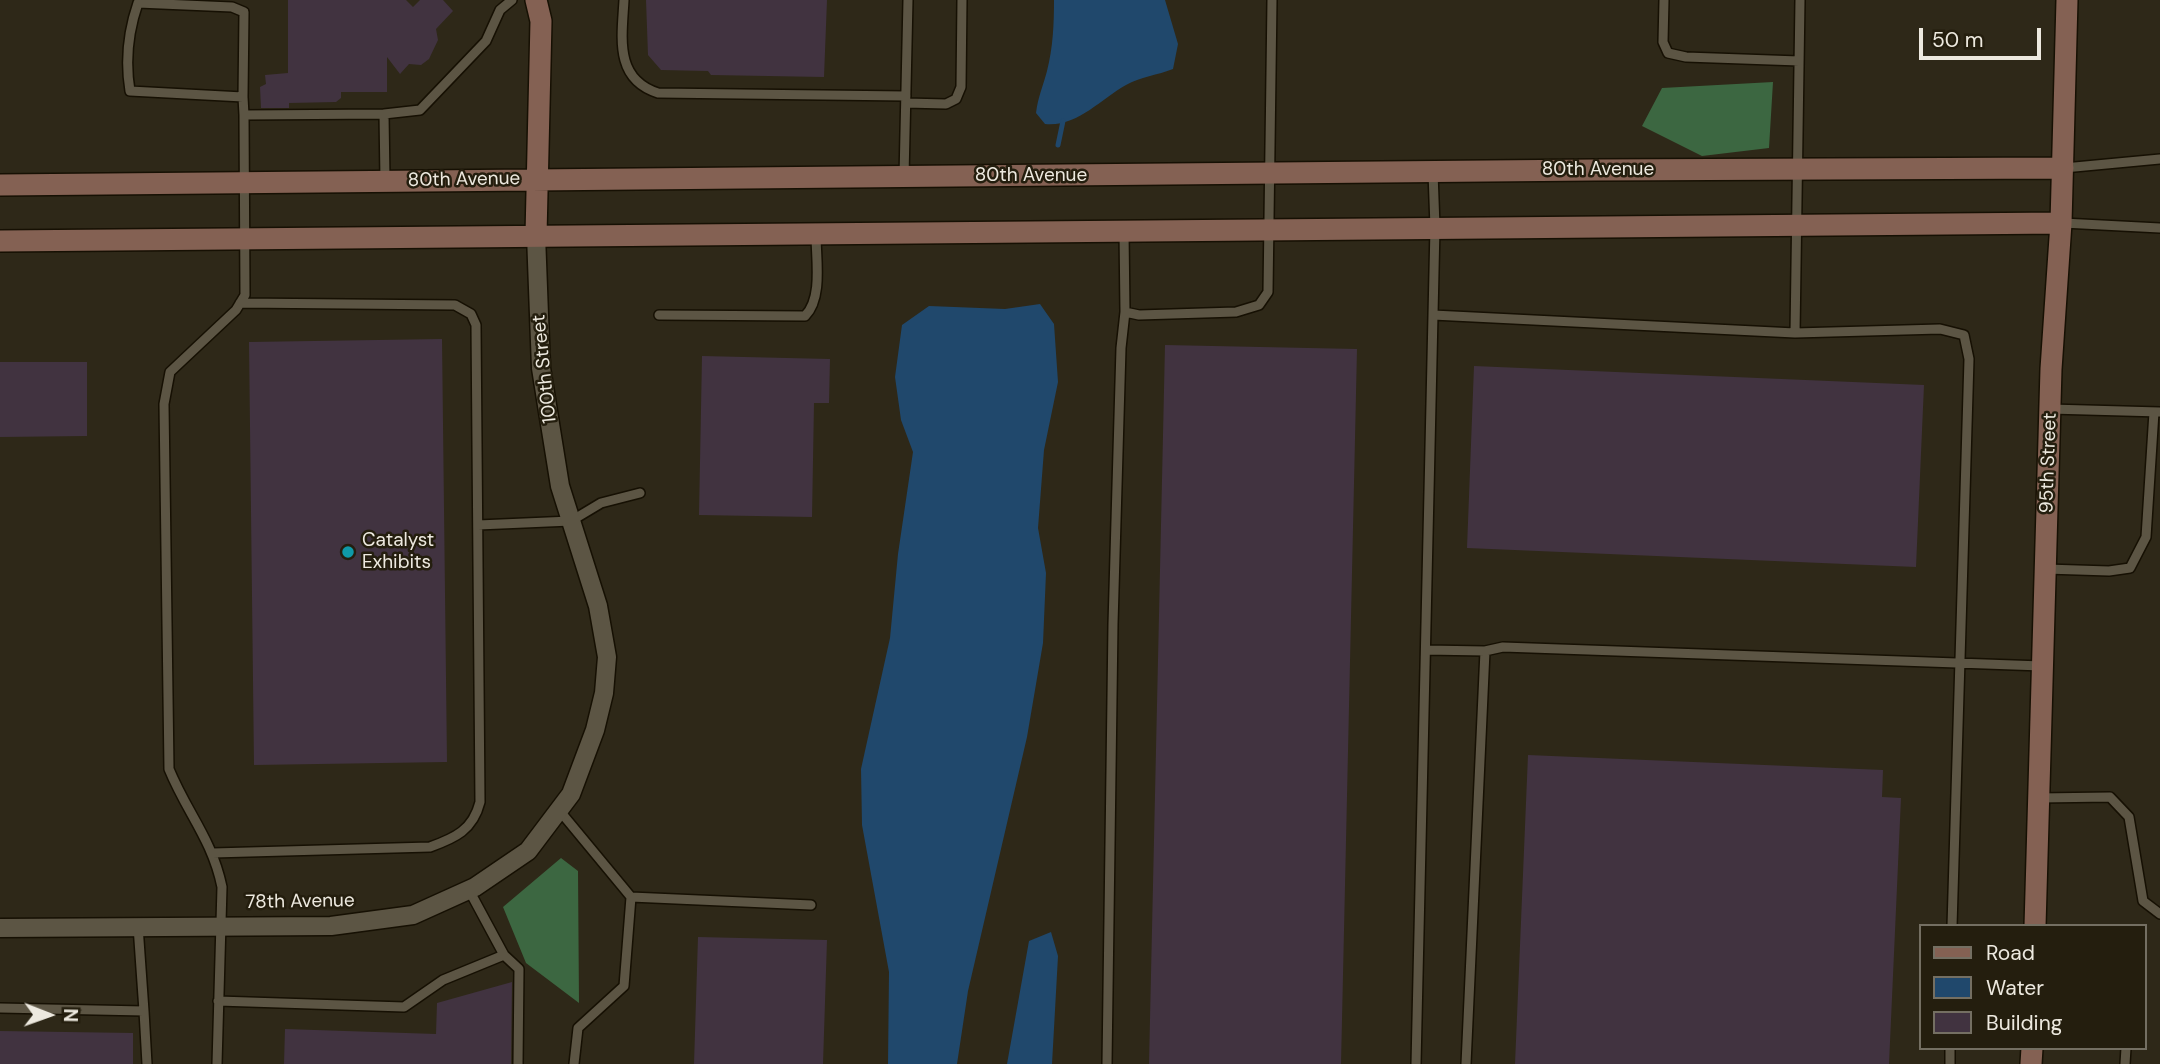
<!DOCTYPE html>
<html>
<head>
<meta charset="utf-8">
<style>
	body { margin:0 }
	#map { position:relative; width:2160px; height:1064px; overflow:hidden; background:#2e2818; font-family:"DM Sans",sans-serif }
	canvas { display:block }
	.legend { position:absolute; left:1919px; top:924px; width:228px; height:126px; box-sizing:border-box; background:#241e0e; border:2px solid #746f62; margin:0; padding:9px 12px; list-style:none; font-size:21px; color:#ede9df }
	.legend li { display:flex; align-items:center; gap:14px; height:35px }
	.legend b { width:35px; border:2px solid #746f62 }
	.north { position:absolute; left:14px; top:980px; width:70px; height:70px; -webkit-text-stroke:5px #241e0e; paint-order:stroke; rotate:91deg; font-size:19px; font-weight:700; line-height:28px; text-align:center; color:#ede9df }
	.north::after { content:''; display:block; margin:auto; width:24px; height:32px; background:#ede9df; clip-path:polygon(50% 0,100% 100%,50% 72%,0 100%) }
	.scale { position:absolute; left:1919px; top:28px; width:122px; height:32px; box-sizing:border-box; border:4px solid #ede9df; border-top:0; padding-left:9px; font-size:21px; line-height:24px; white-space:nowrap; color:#ede9df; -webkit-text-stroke:5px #241e0e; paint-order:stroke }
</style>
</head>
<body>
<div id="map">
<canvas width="2160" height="1064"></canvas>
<ul class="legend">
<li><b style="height:9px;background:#846153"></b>Road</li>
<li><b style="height:19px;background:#20486c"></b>Water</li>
<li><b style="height:19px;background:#413340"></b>Building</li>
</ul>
<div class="north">N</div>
<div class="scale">50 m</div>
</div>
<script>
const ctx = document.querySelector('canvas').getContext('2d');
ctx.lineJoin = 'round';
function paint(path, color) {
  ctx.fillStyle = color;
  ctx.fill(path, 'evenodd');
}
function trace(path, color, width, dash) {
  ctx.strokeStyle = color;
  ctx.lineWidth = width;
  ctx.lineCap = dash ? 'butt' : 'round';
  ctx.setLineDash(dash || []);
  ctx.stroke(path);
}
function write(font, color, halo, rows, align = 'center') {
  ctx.font = font + ' "DM Sans",sans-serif';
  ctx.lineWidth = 5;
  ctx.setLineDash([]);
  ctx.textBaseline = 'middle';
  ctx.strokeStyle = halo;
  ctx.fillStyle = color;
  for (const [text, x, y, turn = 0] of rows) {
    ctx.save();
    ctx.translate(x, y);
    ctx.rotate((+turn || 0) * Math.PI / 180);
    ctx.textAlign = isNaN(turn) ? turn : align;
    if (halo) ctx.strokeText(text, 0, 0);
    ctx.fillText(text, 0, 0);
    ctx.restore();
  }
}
paint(new Path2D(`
	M1773,82L1769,148L1702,156L1642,126L1662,88Z
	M561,858L578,871L579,1003L526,963L503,907Z`), '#3c6741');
paint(new Path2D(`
	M1054,0H1165L1178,44L1173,69C1158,75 1140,77 1126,85C1099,100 1078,127 1045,124L1036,113C1038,97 1043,86 1047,71C1053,48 1054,24 1054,0Z
	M1040,304L1054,324L1058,382L1044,450L1038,528L1046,573L1043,643L1027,737L968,991L957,1064H888L889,972L862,825L861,769L890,638L898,554L913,452L901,420L895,377L902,325L929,306L1005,309Z
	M1051,932L1058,956L1052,1064H1007L1029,941Z`), '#20486c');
trace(new Path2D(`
	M1058,145L1063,121`), '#20486c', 5);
paint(new Path2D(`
	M288,0H406L413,7L420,0H443L453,11L436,29L438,40L429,59L421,65L409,64L400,74L387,57V92H341V98L336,102L289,103V108H261L260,87L266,84L265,75L288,73Z
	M646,0H827L824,77L711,75L708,71L661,70L648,55Z
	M442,339L447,762L254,765L249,342Z
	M1165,345L1357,349L1341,1064H1149Z
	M702,356L830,359L829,403H814L812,517L699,515Z
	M0,362H87V436L0,437Z
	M1474,366L1924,385L1916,567L1467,548Z
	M1528,755L1883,770L1882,797L1901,798L1889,1064H1515Z
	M698,937L827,940L823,1064H694Z
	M512,982L511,1064H284L285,1029L436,1034L437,1003Z
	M0,1031L133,1033V1064H0Z`), '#413340');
const lane = new Path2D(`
	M624,0C622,37 614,79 658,93L906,96
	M1664,0L1663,42L1668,53L1686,57L1799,61
	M243,97L244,12L232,7L138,3C128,32 125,61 130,91L243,97L244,115
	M906,103L946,104L956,99L961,87L962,0
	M2064,168L2160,159
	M904,177L908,0
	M385,180L384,114L420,110L486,41L500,10L512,0
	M2063,223L2160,228
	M1124,232L1125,312L1139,315L1236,312L1259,305L1268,292L1272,0
	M659,315L805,316C823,298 816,259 816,235
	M1433,315L1795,333L1940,329L1964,335L1969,359L1952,926
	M1795,333L1800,0
	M2050,409L2160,412
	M478,525L571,521L601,503L640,493
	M2046,569L2109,571L2130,568L2146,537L2154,412
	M1426,650L1485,651
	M2039,798L2110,797L2129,817L2143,901L2160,914
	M559,810L631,897L811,905
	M213,853L430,847C455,838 473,830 480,802L476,325L471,314L455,305L240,303
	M504,955L519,969L518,1064
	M218,1001L404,1007L443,980L504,955L469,890
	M0,1008L144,1011L138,926
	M144,1011L147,1064
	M217,1064L222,887C212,839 187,813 169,769L164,404L170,372L236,310L245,295L244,115L384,114
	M574,1064L578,1028L624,986L631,897
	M1107,1064L1113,624L1121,348L1125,312
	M1416,1064L1435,227L1433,172
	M1466,1064L1485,651L1503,647L2042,666
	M1950,1064V1048
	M2125,1064L2126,1048`);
const street = new Path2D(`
	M0,928L331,926L413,915L475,887L528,851L571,794L595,730L604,693L607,657L598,606L560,486L541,368L536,235`);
const secondary = new Path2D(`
	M0,185L1594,170L2063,168
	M536,235L541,21L536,0
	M0,241L2061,223
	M2035,926L2051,369L2061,223L2067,0
	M2031,1064L2032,1048`);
trace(lane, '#161003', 12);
trace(street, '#161003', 21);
trace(secondary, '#161003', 24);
trace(lane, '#5c5544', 9);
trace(street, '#5c5544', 18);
trace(secondary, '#846153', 21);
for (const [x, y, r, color] of [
	[348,552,7,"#0f9aa8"]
]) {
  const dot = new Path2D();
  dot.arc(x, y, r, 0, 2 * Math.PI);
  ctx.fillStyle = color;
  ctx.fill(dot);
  trace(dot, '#241e0e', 2.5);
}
write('19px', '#ede9df', '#241e0e', [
	["80th Avenue",1598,170],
	["80th Avenue",1031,176],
	["80th Avenue",464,180,-1],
	["100th Street",545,369,-96],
	["95th Street",2049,463,-88],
	["78th Avenue",300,902,-1]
]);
write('19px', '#ede9df', '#241e0e', [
	["Catalyst",362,541],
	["Exhibits",362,563]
], 'left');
</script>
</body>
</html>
